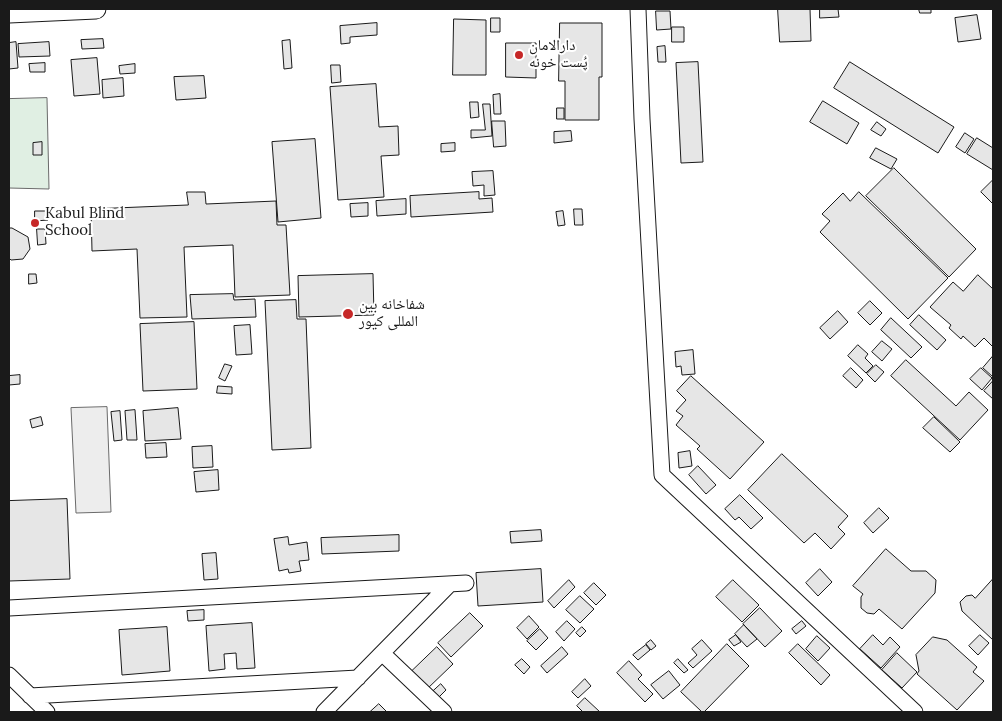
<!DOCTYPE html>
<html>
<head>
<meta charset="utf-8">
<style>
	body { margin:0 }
	#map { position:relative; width:1002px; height:721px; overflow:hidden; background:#fff; font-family:Lora,serif }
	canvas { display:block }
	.frame { position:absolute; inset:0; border:10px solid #1a1a1a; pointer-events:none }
</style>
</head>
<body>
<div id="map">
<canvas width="1002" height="721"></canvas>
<div class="frame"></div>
</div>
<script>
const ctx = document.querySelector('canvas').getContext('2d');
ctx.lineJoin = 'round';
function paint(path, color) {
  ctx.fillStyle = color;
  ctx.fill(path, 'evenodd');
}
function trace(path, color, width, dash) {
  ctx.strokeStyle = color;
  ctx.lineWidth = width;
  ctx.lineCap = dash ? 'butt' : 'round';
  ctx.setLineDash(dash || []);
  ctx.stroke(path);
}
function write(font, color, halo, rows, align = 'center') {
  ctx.font = font + ' Lora,"Noto Naskh Arabic",serif';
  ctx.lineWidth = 4;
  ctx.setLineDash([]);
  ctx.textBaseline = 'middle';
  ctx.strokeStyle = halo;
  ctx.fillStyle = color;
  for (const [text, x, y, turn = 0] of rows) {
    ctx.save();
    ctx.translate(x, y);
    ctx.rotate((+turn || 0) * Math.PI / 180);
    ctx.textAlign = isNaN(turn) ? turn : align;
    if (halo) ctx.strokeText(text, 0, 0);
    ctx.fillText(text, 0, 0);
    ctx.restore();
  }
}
const green = new Path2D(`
	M47,98L49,189L9,188V99Z`);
paint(green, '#e0efe3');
trace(green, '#6a6a6a', 1);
const parking = new Path2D(`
	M107,407L111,512L76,513L71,408Z`);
paint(parking, '#ededed');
trace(parking, '#6a6a6a', 1);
const building = new Path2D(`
	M778,9H810L811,41L780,42Z
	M820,9H838L839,17L820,18Z
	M919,9H931V13H920Z
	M656,11H670L671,29L657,30Z
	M977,15L981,39L958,42L955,18Z
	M491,18H500V32H491Z
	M454,19L486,20V75H453Z
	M377,23V35L350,37V43L341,44L340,26Z
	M560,23H602V77H599V120H565V81H559Z
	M672,27H684V42H672Z
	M103,39L104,48L82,49L81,40Z
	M290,40L292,68L284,69L282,41Z
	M16,42L18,68L9,69V43Z
	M49,42L50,56L19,57L18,44Z
	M506,43H536V78L506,77Z
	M665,46L666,62H658L657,47Z
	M97,58L100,94L74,96L71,60Z
	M698,62L703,162L681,163L676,63Z
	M850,62L954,127L938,153L834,88Z
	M45,63V72H30L29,64Z
	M135,64V73L120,74L119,66Z
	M331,65H340L341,82L332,83Z
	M204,76L206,98L176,100L174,77Z
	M123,78L124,96L103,98L102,80Z
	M376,84L379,127L398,126L399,155L381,156L384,197L338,200L330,87Z
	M500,94L501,114H494L493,95Z
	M823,101L859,123L847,144L810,122Z
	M470,102H478L479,117L471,118Z
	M483,104H490L492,136L471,138V130H485Z
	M557,108H564V119H557Z
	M492,121H505L506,146L494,147Z
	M877,122L886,129L881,136L871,130Z
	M571,131L572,141L554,143V132Z
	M965,133L974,139L965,153L956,147Z
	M977,138L993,148V170L967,154Z
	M315,139L321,218L278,222L272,142Z
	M42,142V155H33V143Z
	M455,143V151L441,152V144Z
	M876,148L897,159L891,169L870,158Z
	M894,168L976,249L949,277L866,196Z
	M493,171L495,195L484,196V185L473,186L472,172Z
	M993,180V204L981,192Z
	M187,192H205L206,204L276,201L277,225H286L290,295L235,297L233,245L184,247L187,317L140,318L137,249L92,251L91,209L188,205Z
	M479,192V199L492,198L493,212L411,217L410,196Z
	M859,192L948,278L908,319L820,232L830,221L822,214L843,193L850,201Z
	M406,199V214L377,216L376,201Z
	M368,203V216L351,217L350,204Z
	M574,209H582L583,225H575Z
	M35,211H48V220L35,221Z
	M563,211L565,225L558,226L556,212Z
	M9,228H12L28,237L30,249L23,259L11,260L9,258Z
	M37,229H45L46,244L38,245Z
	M29,274H36L37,283L29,284Z
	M373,274L374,315L299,317L298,276Z
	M978,275L993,289V347L984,338L975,347L963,336L961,339L949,328L951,325L930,307L953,282L963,291Z
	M233,294L234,300L255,299L256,317L192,319L190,295Z
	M296,300L297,319H306L311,448L272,450L265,301Z
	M870,301L882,313L870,325L858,313Z
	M838,311L848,322L830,339L820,328Z
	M919,315L946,340L937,350L910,325Z
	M891,318L922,347L911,358L881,330Z
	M194,322L197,389L143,391L140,324Z
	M250,325L252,354L236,355L234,326Z
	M882,341L892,349L882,361L872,352Z
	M858,345L868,354L865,358L873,366L866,373L848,356Z
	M693,350L695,374L682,375L681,366L676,367L675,352Z
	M993,356V377L983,368Z
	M906,360L956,406L969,392L988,410L960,440L891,376Z
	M225,364L232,366L225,381L219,378Z
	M876,365L884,372L875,382L867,374Z
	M851,368L863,380L856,388L843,376Z
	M981,368L992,378L982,390L970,379Z
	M20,375V384L9,385V376Z
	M691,376L764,442L730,479L697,449L700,446L676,425L683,416L676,411L686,400L677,391Z
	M993,381V399L984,391Z
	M218,386L232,387V394L217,393Z
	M178,408L181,439L145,441L143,411Z
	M135,410L137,440H127L125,411Z
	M120,411L122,440L114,441L111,412Z
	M41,417L43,425L32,428L30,420Z
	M934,417L960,442L950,452L923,428Z
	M166,443L167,457L146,458L145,444Z
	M212,446L213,467L193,468L192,447Z
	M690,451L692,466L679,468L678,453Z
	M782,454L848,516L838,527L845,534L831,549L815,533L804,543L748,490Z
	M698,466L716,485L706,494L689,475Z
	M218,470L219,490L196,492L194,472Z
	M740,495L763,518L751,529L739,517L735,520L725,509Z
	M67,499L70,579L9,581V501Z
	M879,508L889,518L873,533L864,523Z
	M541,530L542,541L511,543L510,532Z
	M399,535V551L322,554L321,538Z
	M288,537L289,545L307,542L309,560L299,561L301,571L289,573L288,569L279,571L274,539Z
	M886,549L911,571H926L936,580L935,593L902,629L879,609L874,614L867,613L861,608V597L863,594L853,586Z
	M216,553L218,579L204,580L202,554Z
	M541,569L543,602L478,606L476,573Z
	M820,569L832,582L818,596L806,583Z
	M993,579V640L962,611L960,602L966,596L972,595L975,598Z
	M569,580L575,587L554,608L548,601Z
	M733,580L759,605L742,622L716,597Z
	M594,583L606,595L596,605L584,593Z
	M580,596L594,609L580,623L566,610Z
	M760,608L782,631L765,647L743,624Z
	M204,610V620L188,621L187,611Z
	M470,613L483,626L451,657L438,643Z
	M529,616L539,627L527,639L517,628Z
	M567,621L575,629L564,641L556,632Z
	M802,621L806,626L796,634L792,629Z
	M252,623L255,668L237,669L236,653L224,654L225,669L209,671L206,626Z
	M744,625L757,639L747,647L735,634Z
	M167,627L170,671L122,675L119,630Z
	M582,627L586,631L580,637L576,633Z
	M540,629L548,638L536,650L527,641Z
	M736,635L741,642L734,646L729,640Z
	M873,635L883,645L890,637L900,647L881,668L860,649Z
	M980,635L989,643L978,655L969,646Z
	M817,636L830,648L818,661L806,649Z
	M933,637L947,640L977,667L973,672L984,681L957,710L917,674L919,671L916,655Z
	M651,640L656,646L651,650L646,644Z
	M702,640L712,651L693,668L688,663L697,655L692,649Z
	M727,644L749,666L704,712H702L681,692Z
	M798,644L830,675L821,685L789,653Z
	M646,645L650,650L638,660L633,655Z
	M437,647L453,664L426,690L410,673Z
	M562,647L568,654L547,673L541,666Z
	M897,653L917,672L902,688L882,670Z
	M522,659L530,667L524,674L515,665Z
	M678,659L688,670L684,673L674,663Z
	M629,661L642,675L638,679L653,694L645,702L617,673Z
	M669,671L680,685L663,699L651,685Z
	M585,679L591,686L578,698L572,692Z
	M441,684L446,690L435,701L429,695Z
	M585,698L600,712H583L577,706Z
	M379,704L387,712H370Z`);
paint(building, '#e6e6e6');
trace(building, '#1a1a1a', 1);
const minor = new Path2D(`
	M638,9L642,119L662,475L915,712
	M9,608L466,583
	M382,653L450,584
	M9,675L47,712
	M30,696L358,678
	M324,712L382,653L444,712`);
const tertiary = new Path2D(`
	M9,13L96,9`);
trace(minor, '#1a1a1a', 17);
trace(tertiary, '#1a1a1a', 21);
trace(minor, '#fff', 15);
trace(tertiary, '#fff', 19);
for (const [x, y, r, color] of [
	[519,55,5,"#c62828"],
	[35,223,5,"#c62828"],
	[348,314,6,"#c62828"]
]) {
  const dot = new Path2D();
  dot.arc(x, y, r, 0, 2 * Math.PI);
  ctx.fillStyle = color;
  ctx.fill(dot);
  trace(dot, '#fff', 2);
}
write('15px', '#1a1a1a', '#fff', [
	["دارالامان",529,46],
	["پُست خونه",529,63],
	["Kabul Blind",45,214],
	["School",45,231],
	["شفاخانه بین",359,305],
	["المللی کیور",359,322]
], 'left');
</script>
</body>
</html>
